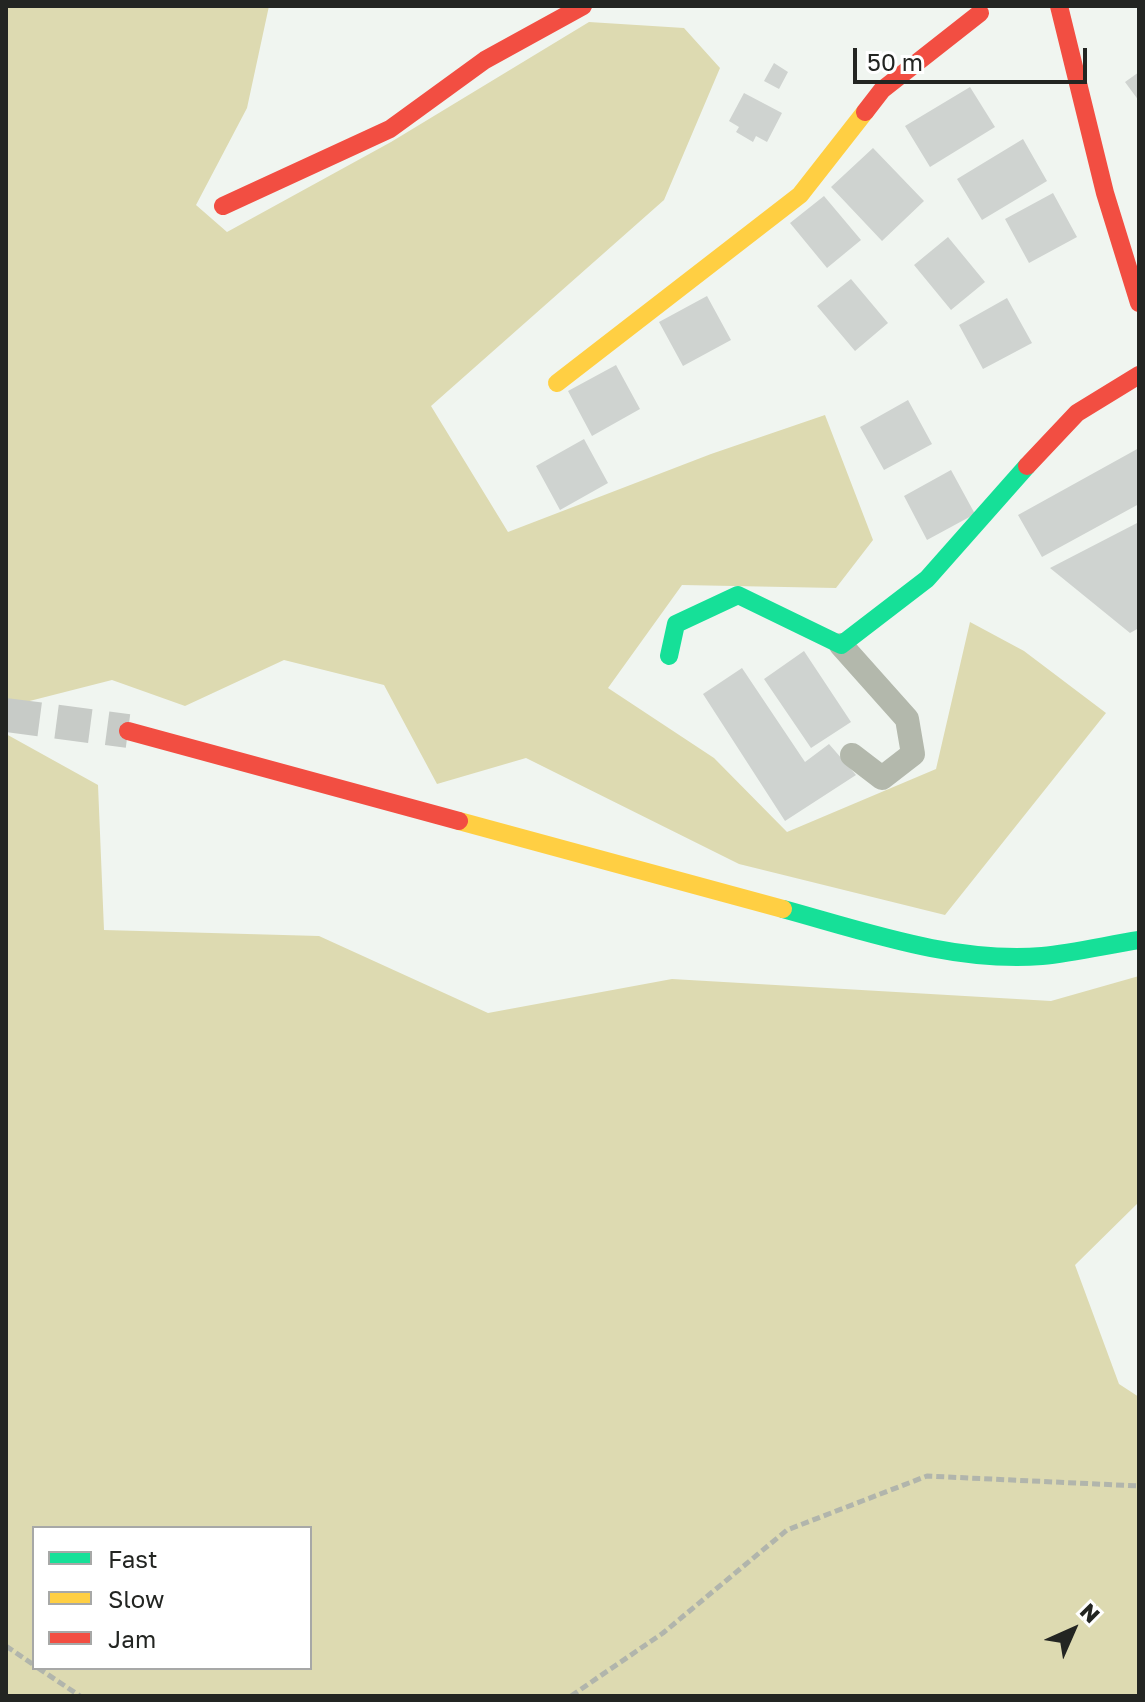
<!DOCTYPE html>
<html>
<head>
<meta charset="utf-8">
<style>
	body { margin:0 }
	#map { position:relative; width:1145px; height:1702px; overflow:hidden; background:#f0f5f0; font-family:"Golos Text",sans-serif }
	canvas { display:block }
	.frame { position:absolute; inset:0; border:8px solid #232522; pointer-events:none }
	.legend { position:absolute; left:32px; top:1526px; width:280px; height:144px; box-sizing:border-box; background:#fff; border:2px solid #a7a8a7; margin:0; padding:10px 14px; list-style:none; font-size:24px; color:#232522 }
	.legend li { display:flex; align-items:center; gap:16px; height:40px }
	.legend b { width:40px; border:2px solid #a7a8a7 }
	.north { position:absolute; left:1033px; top:1590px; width:80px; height:80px; -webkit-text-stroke:6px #fff; paint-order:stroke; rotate:45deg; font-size:22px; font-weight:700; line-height:32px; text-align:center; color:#232522 }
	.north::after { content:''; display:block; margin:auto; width:28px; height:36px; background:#232522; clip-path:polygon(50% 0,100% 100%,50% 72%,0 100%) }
	.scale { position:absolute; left:853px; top:48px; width:234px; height:36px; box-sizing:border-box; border:4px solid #232522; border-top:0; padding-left:10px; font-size:24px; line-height:28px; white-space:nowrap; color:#232522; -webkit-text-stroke:6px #fff; paint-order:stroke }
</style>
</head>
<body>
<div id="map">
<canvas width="1145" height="1702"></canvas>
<div class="frame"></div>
<ul class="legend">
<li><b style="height:10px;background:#16e098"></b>Fast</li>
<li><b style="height:10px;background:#ffcf43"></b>Slow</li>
<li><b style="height:10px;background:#f24e42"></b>Jam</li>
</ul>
<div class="north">N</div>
<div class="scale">50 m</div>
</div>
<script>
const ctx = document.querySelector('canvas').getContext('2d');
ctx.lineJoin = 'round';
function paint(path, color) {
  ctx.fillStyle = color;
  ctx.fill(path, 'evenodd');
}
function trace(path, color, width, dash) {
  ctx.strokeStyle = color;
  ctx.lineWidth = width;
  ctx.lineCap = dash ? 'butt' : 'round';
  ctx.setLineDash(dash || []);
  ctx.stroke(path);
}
paint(new Path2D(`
	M6,6H269L247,108L196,205L227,232L391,142L589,22L684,28L720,68L664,200L431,406L508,532L711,454L825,415L873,540L836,588L682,585L608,688L714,758L787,832L936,769L970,622L1024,651L1106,713L945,915L739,864L526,758L437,784L384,685L284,660L185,706L112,680L6,707Z
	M6,734L98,785L104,930L319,936L488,1013L672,979L1051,1001L1139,976V1202L1075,1265L1119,1384L1139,1397V1696H6ZM34,1528H310V1668H34Z`), '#dddab1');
paint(new Path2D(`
	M774,63L788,72L779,89L764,81Z
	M1139,72V101L1125,82Z
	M970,87L995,127L930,167L905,126Z
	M744,93L782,113L767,142L756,136L753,142L736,132L739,127L729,121Z
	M1023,139L1047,181L982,220L957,179Z
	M873,148L924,201L882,241L831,187Z
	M1053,193L1077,237L1029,263L1005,219Z
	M824,196L861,240L827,268L790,223Z
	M948,237L985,282L951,310L914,265Z
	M851,279L888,323L855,351L817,306Z
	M707,296L731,340L683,366L659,322Z
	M1007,298L1032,343L983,369L959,325Z
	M616,365L640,409L592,436L568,391Z
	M908,400L932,444L884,470L860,427Z
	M584,439L608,483L560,510L536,466Z
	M1139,448V504L1042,557L1018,515Z
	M951,470L975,514L927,540L904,496Z
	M1139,522V628L1130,633L1050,568Z
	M804,651L851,722L811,748L764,679Z
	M742,668L805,762L829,744L856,775L785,821L703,694Z`), '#cfd3d0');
trace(new Path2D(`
	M6,715L128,731`), '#c7cbc7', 34, [34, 17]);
trace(new Path2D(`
	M6,1646L34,1665
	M38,1668L80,1696
	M571,1696L663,1633L787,1530L927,1476L1139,1486`), '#b1b5ac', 5, [8, 4]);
trace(new Path2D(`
	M841,645L907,719L913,754L882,778L852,755`), '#b3b8ac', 24);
trace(new Path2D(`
	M669,656L676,624L738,595L841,645L927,579L1027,466
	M783,909C867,932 954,963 1042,956C1074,953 1107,945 1139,940`), '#16e098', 18);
trace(new Path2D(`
	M557,383L800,195L865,112
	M459,821L783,909`), '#ffcf43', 18);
trace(new Path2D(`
	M1059,6L1105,193L1139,303
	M865,112L882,90L980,13
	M223,206L390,129L485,60L583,6
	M1027,466L1077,413L1139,375
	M128,731L459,821`), '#f24e42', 18);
</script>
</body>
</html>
